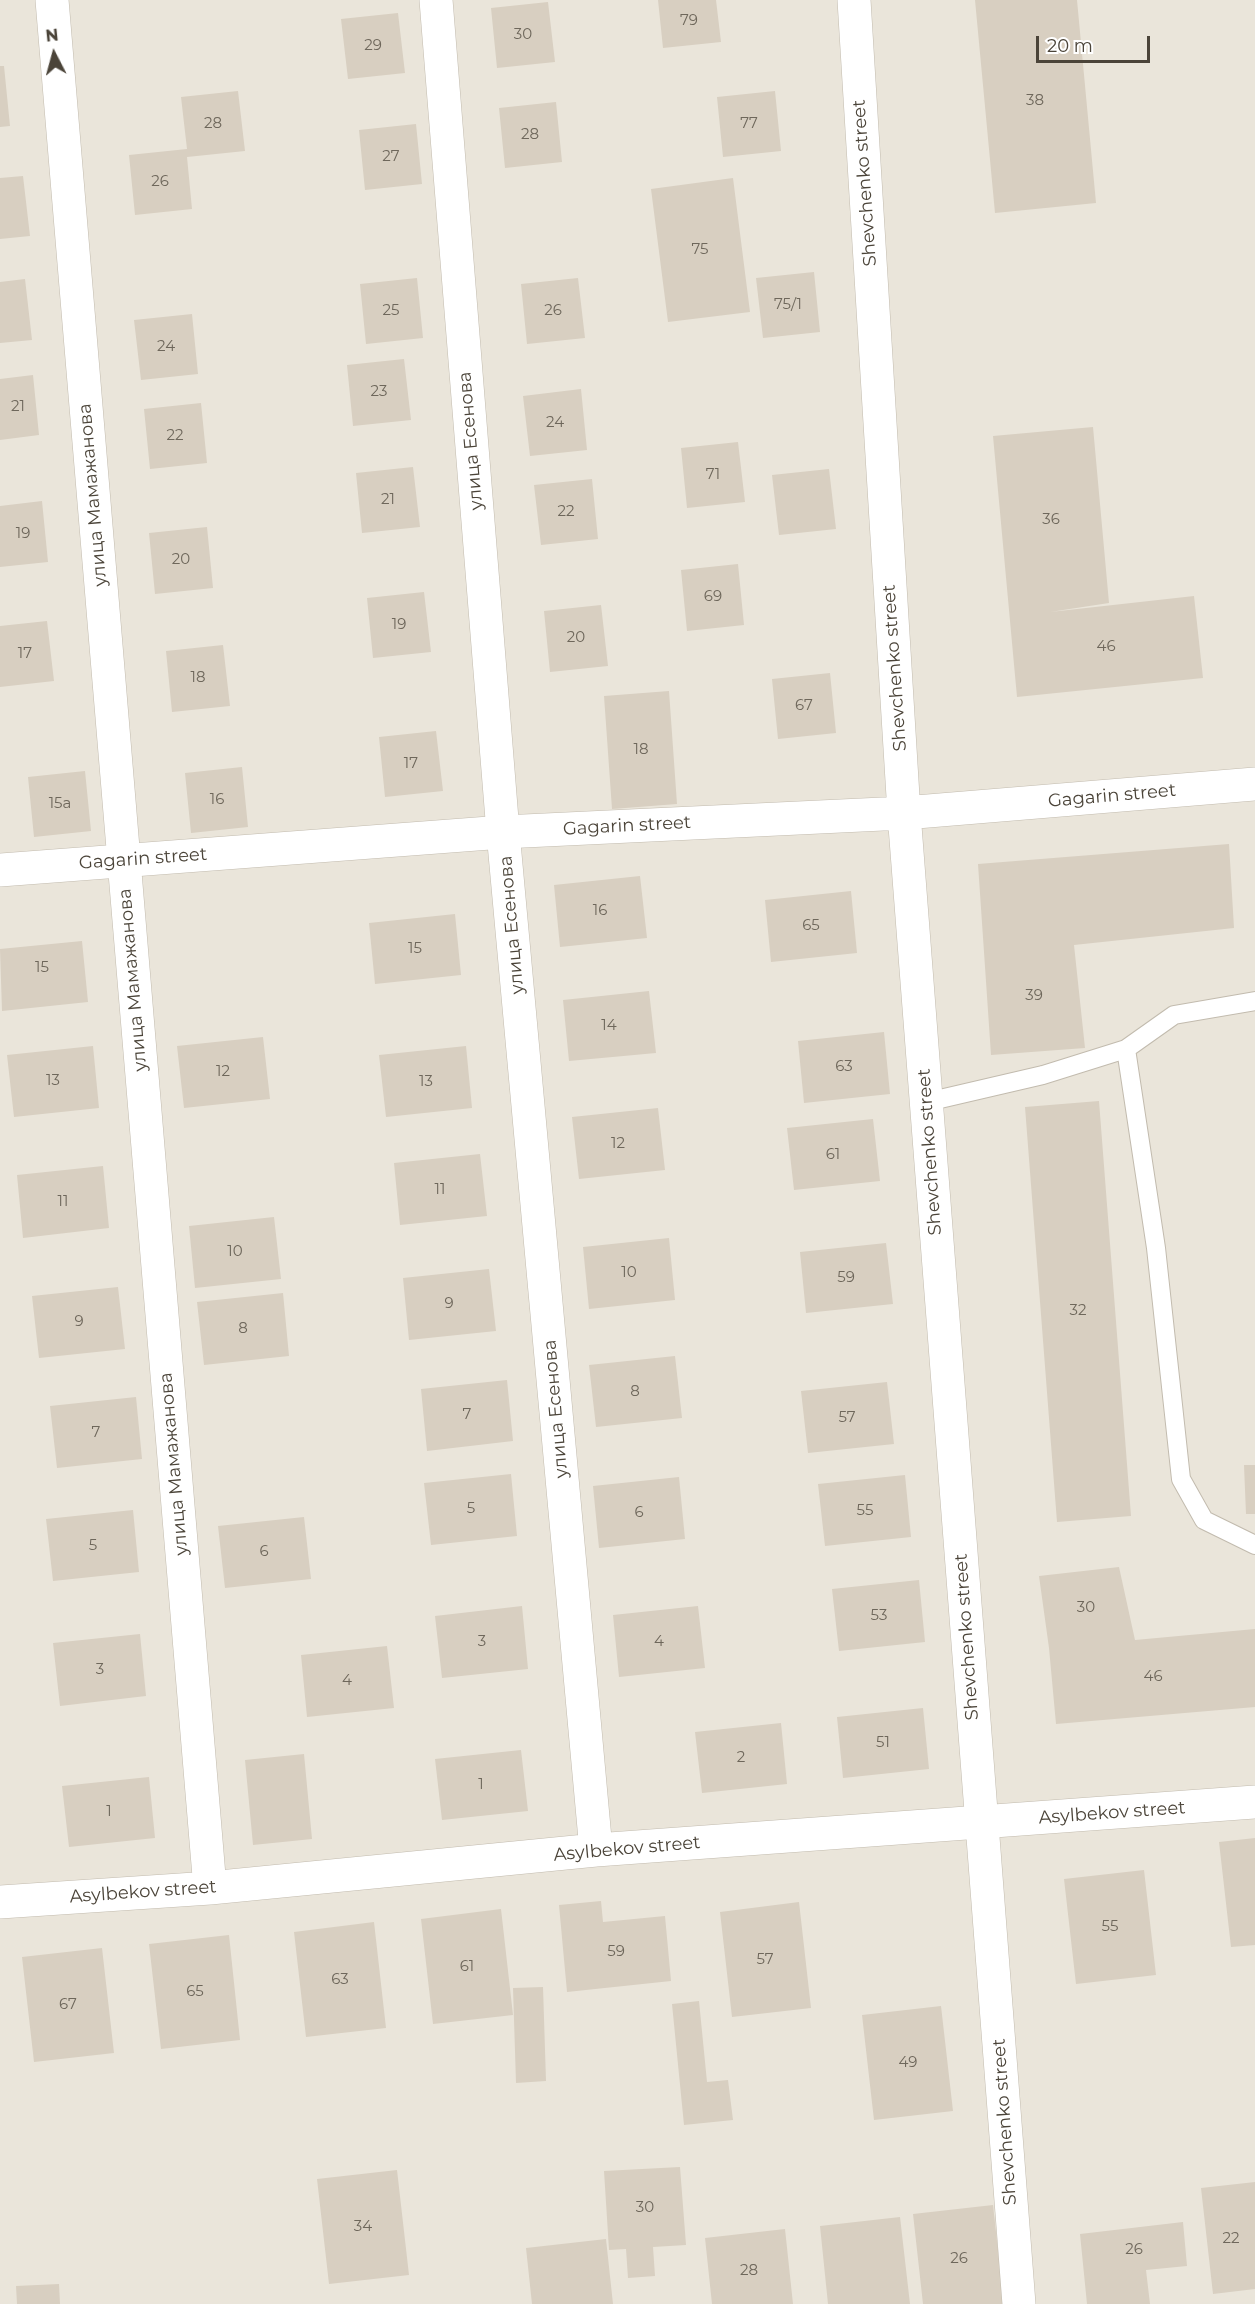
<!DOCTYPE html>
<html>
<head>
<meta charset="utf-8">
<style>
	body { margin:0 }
	#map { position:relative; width:1255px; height:2304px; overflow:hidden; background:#f6f3ec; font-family:Montserrat,sans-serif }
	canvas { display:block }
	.north { position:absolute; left:24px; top:24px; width:60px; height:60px; -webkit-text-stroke:4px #fff; paint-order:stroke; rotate:354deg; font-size:16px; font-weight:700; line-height:24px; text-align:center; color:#4b4439 }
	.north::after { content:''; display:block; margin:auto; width:21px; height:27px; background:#4b4439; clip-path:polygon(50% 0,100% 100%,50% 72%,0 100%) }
	.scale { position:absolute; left:1036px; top:36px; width:114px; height:27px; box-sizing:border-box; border:3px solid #4b4439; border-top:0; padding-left:8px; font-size:18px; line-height:21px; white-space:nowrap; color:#4b4439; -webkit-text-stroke:4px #fff; paint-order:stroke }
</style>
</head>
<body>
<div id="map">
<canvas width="1255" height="2304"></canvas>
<div class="north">N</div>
<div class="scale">20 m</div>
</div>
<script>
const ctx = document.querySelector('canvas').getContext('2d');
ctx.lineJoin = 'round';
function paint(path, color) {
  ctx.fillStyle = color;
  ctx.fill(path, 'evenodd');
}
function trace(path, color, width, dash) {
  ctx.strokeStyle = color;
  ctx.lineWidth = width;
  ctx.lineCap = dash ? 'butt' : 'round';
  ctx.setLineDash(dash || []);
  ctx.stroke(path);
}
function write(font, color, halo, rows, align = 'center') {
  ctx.font = font + ' Montserrat,sans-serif';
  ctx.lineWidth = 4.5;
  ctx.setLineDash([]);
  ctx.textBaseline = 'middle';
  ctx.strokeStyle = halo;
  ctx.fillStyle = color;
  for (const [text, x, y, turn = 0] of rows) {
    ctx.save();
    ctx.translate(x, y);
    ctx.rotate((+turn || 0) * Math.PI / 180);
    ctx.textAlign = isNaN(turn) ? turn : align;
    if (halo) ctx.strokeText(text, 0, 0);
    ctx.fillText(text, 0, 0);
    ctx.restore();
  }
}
paint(new Path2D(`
	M0,0H1255V2304H0Z`), '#eae5da');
paint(new Path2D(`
	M658,0H716L721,42L663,48Z
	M975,0H1077L1096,203L995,213Z
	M548,2L555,62L497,68L491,8Z
	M398,13L405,73L348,79L341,19Z
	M0,66H4L10,126L0,127Z
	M238,91L245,151L187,157L192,209L135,215L129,155L187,149L181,97Z
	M775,91L781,151L723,157L717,97Z
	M556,102L562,162L505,168L499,108Z
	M416,124L422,184L365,190L359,130Z
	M23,176L30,236L0,239V178Z
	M733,178L750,312L668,322L651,189Z
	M814,272L820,332L763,338L756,278Z
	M417,278L423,338L366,344L360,284Z
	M578,278L585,338L527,344L521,284Z
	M25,279L32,340L0,343V282Z
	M192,314L198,374L141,380L134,320Z
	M404,359L411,420L353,426L347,365Z
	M33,375L39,435L0,440V379Z
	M581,389L587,450L530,456L523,396Z
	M201,403L207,463L150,469L144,409Z
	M1093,427L1109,603L1050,612L1194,596L1203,678L1017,697L993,436Z
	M738,442L745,502L687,508L681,448Z
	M413,467L420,527L362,533L356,473Z
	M829,469L836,529L779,535L772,475Z
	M592,479L598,539L541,545L534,485Z
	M42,501L48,562L0,567V506Z
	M207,527L213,588L155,594L149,533Z
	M738,564L744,625L687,631L681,570Z
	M424,592L431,652L373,658L367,598Z
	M601,605L608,666L550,672L544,611Z
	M47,621L54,681L0,687V626Z
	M223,645L230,706L172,712L166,651Z
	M830,673L836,733L778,739L772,679Z
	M669,691L677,804L612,809L604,696Z
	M436,731L443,791L385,797L379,737Z
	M242,767L248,827L191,833L185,773Z
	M85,771L91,831L34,837L28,777Z
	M1229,844L1234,928L1074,945L1085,1048L991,1055L978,864Z
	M640,876L647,938L560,947L554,885Z
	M851,891L857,953L771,962L765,900Z
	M455,914L461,975L375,984L369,923Z
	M82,941L88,1002L2,1011L0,949Z
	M649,991L656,1053L569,1061L563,1000Z
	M884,1032L890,1094L804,1103L798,1041Z
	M263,1037L270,1099L184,1108L177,1046Z
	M93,1046L99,1108L14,1117L7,1055Z
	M466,1046L472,1108L386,1117L379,1055Z
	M1099,1101L1131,1516L1057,1522L1025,1107Z
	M658,1108L665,1170L579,1179L572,1117Z
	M873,1119L880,1181L794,1190L787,1128Z
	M480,1154L487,1216L400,1225L394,1163Z
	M103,1166L109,1228L23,1238L17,1175Z
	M274,1217L281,1279L195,1288L189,1226Z
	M669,1238L675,1300L589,1309L583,1247Z
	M886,1243L893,1304L806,1313L800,1252Z
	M489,1269L496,1331L409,1340L403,1278Z
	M118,1287L125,1349L39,1358L32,1296Z
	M283,1293L289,1356L204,1365L197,1302Z
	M675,1356L682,1418L596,1427L589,1365Z
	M507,1380L513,1441L427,1451L421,1389Z
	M887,1382L894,1444L808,1453L801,1391Z
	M136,1397L142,1459L57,1468L50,1406Z
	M1244,1465H1255V1514H1246Z
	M511,1474L517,1536L431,1545L424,1483Z
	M905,1475L911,1537L825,1546L818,1484Z
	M679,1477L685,1539L599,1548L593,1486Z
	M133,1510L139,1572L53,1581L46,1519Z
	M304,1517L311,1579L225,1588L218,1526Z
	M1119,1567L1135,1640L1255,1629V1707L1056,1724L1049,1648L1039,1576Z
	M919,1580L925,1642L839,1651L832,1589Z
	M522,1606L528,1669L442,1678L435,1616Z
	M698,1606L705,1668L619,1677L613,1615Z
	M140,1634L146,1696L60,1706L53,1643Z
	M387,1646L394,1708L307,1717L301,1655Z
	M923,1708L929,1769L843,1778L837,1717Z
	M781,1723L787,1784L702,1793L695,1732Z
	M521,1750L528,1811L442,1820L435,1759Z
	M304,1754L312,1839L253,1845L245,1760Z
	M149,1777L155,1838L69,1847L62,1786Z
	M1255,1838V1945L1231,1947L1219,1842Z
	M1144,1870L1156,1975L1076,1984L1064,1879Z
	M601,1901L603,1922L665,1916L671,1981L567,1992L559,1905Z
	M799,1902L811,2008L732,2017L720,1912Z
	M501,1909L513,2015L433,2024L421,1919Z
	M374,1922L386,2028L306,2037L294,1932Z
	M229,1935L240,2040L161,2049L149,1944Z
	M102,1948L114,2053L34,2062L22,1957Z
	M543,1987L546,2081L516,2083L513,1988Z
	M699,2001L707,2082L728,2080L733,2120L684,2125L672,2004Z
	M941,2006L953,2111L874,2120L862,2015Z
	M680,2167L686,2245L653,2247L655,2276L628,2278L626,2249L609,2250L604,2171Z
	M397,2170L409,2275L329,2284L317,2179Z
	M1255,2182V2289L1213,2294L1201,2188Z
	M993,2205L1004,2304H923L913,2214Z
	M900,2217L910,2304H828L820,2226Z
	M1183,2222L1187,2266L1146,2270L1150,2304H1087L1080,2234Z
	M785,2229L793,2304H712L705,2238Z
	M606,2239L613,2304H532L526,2248Z
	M59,2284L60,2304H17L16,2286Z`), '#d8cfc1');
const service = new Path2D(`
	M1126,1049L1156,1248L1181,1479L1204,1520L1255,1545
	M927,1102L1043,1075L1126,1049L1174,1015L1255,1001`);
const minor = new Path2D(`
	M52,0L210,1888
	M436,0L503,832L596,1850
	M0,1902L210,1888L596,1850L1255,1802`);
const tertiary = new Path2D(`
	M854,0L904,813L1019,2304
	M0,870L503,832L904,813L1255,784`);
trace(service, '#c2bbae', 20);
trace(minor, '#c2bbae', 34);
trace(tertiary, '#c2bbae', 34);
trace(service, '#fff', 18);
trace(minor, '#fff', 33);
trace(tertiary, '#fff', 33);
write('15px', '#6e675b', null, [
	["79",689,21],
	["30",523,35],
	["29",373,46],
	["38",1035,101],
	["28",213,124],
	["77",749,124],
	["28",530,135],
	["27",391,157],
	["26",160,182],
	["75",700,250],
	["75/1",788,305],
	["25",391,311],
	["26",553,311],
	["24",166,347],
	["23",379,392],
	["21",18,407],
	["24",555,423],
	["22",175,436],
	["71",713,475],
	["21",388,500],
	["22",566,512],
	["36",1051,520],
	["19",23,534],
	["20",181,560],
	["69",713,597],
	["19",399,625],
	["20",576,638],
	["46",1106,647],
	["17",25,654],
	["18",198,678],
	["67",804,706],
	["18",641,750],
	["17",411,764],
	["16",217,800],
	["15а",60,804],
	["16",600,911],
	["65",811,926],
	["15",415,949],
	["15",42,968],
	["39",1034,996],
	["14",609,1026],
	["63",844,1067],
	["12",223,1072],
	["13",53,1081],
	["13",426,1082],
	["12",618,1144],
	["61",833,1155],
	["11",440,1190],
	["11",63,1202],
	["10",235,1252],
	["10",629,1273],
	["59",846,1278],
	["9",449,1304],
	["32",1078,1311],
	["9",79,1322],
	["8",243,1329],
	["8",635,1392],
	["7",467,1415],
	["57",847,1418],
	["7",96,1433],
	["5",471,1509],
	["55",865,1511],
	["6",639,1513],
	["5",93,1546],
	["6",264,1552],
	["30",1086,1608],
	["53",879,1616],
	["3",482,1642],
	["4",659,1642],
	["3",100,1670],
	["46",1153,1677],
	["4",347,1681],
	["51",883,1743],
	["2",741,1758],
	["1",481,1785],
	["1",109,1812],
	["55",1110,1927],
	["59",616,1952],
	["57",765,1960],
	["61",467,1967],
	["63",340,1980],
	["65",195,1992],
	["67",68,2005],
	["49",908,2063],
	["30",645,2208],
	["34",363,2227],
	["22",1231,2239],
	["26",1134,2250],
	["26",959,2259],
	["28",749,2271]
]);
write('18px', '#4b4439', '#fff', [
	["Shevchenko street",865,183,-94],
	["улица Есенова",471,441,-95],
	["улица Мамажанова",93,495,-95],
	["Shevchenko street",895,668,-94],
	["Gagarin street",1112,796,-5],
	["Gagarin street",627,826,-3],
	["Gagarin street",143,859,-4],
	["улица Есенова",512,925,-95],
	["улица Мамажанова",133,980,-95],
	["Shevchenko street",930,1152,-94],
	["улица Есенова",556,1409,-95],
	["улица Мамажанова",174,1464,-95],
	["Shevchenko street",967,1637,-94],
	["Asylbekov street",1112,1813,-4],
	["Asylbekov street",627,1849,-5],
	["Asylbekov street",143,1892,-4],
	["Shevchenko street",1005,2122,-94]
]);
</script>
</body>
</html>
